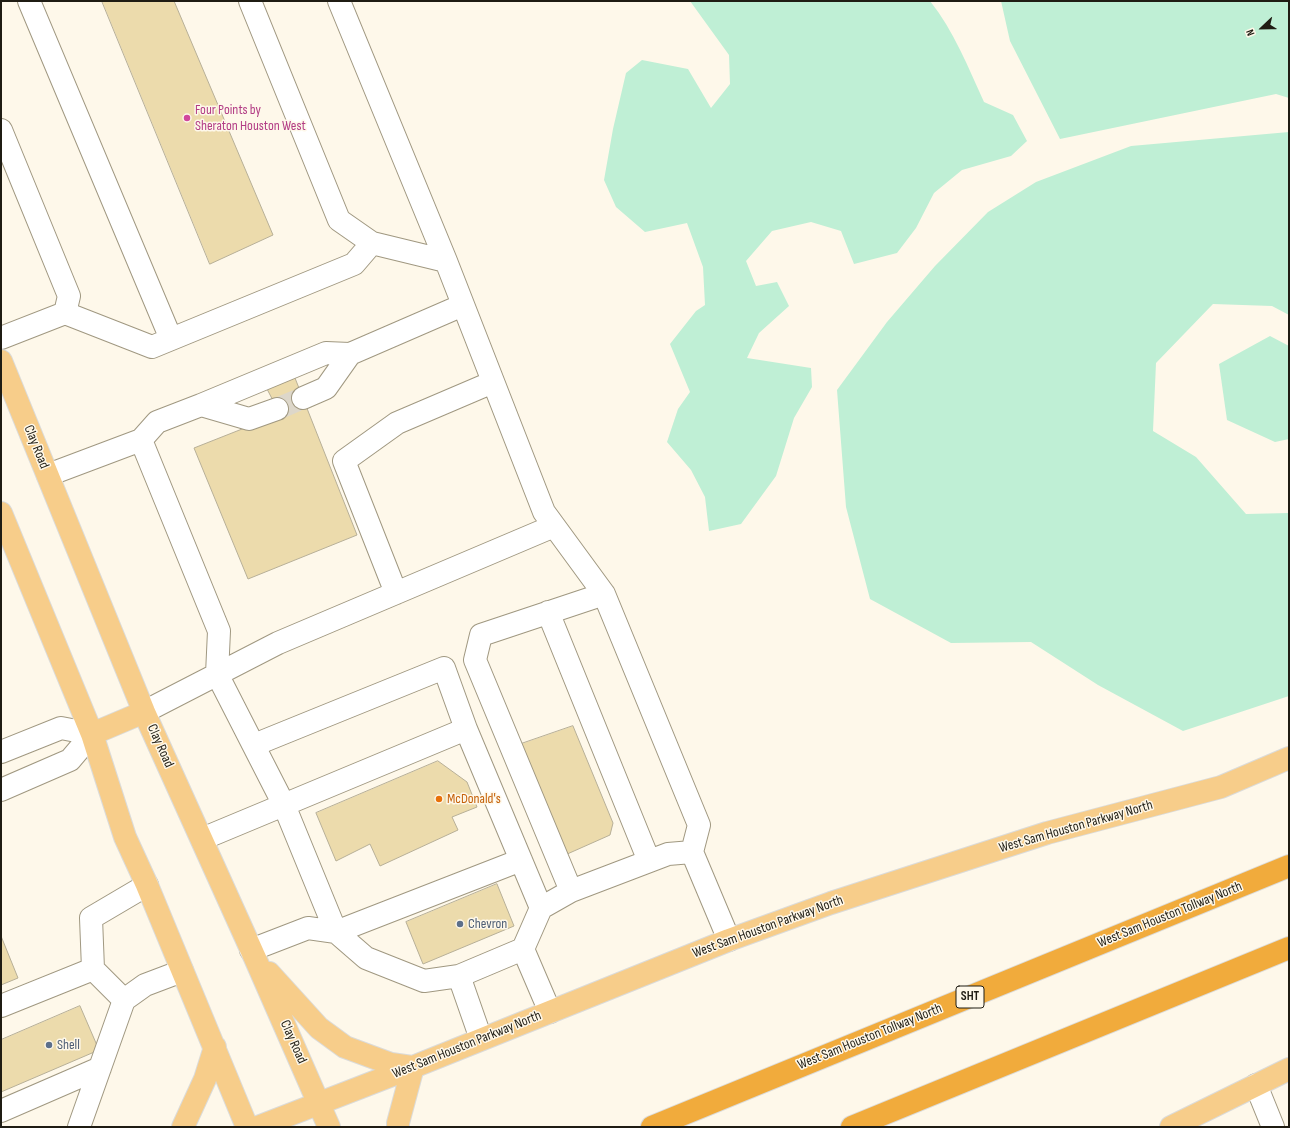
<!DOCTYPE html>
<html>
<head>
<meta charset="utf-8">
<style>
	body { margin:0 }
	#map { position:relative; width:1290px; height:1128px; overflow:hidden; background:#fef8ea; font-family:"Sofia Sans Condensed",sans-serif }
	canvas { display:block }
	.frame { position:absolute; inset:0; border:2px solid #1f1c13; pointer-events:none }
	.north { position:absolute; left:1242px; top:8px; width:40px; height:40px; -webkit-text-stroke:3px #fef8ea; paint-order:stroke; rotate:248deg; font-size:11px; font-weight:700; line-height:16px; text-align:center; color:#1f1c13 }
	.north::after { content:''; display:block; margin:auto; width:14px; height:18px; background:#1f1c13; clip-path:polygon(50% 0,100% 100%,50% 72%,0 100%) }
</style>
</head>
<body>
<div id="map">
<canvas width="1290" height="1128"></canvas>
<div class="frame"></div>
<div class="north">N</div>
</div>
<script>
const ctx = document.querySelector('canvas').getContext('2d');
ctx.lineJoin = 'round';
function paint(path, color) {
  ctx.fillStyle = color;
  ctx.fill(path, 'evenodd');
}
function trace(path, color, width, dash) {
  ctx.strokeStyle = color;
  ctx.lineWidth = width;
  ctx.lineCap = dash ? 'butt' : 'round';
  ctx.setLineDash(dash || []);
  ctx.stroke(path);
}
function write(font, color, halo, rows, align = 'center') {
  ctx.font = font + ' "Sofia Sans Condensed",sans-serif';
  ctx.lineWidth = 3;
  ctx.setLineDash([]);
  ctx.textBaseline = 'middle';
  ctx.strokeStyle = halo;
  ctx.fillStyle = color;
  for (const [text, x, y, turn = 0] of rows) {
    ctx.save();
    ctx.translate(x, y);
    ctx.rotate((+turn || 0) * Math.PI / 180);
    ctx.textAlign = isNaN(turn) ? turn : align;
    if (halo) ctx.strokeText(text, 0, 0);
    ctx.fillText(text, 0, 0);
    ctx.restore();
  }
}
paint(new Path2D(`
	M690,1H930C954,31 968,67 984,102L1013,115L1027,141L1011,156L962,170L934,193L916,228L897,253L854,264L841,231L811,222L772,231L746,261L756,286L777,282L789,306L759,333L747,358L811,368L812,387L794,418L776,476L741,524L709,531L705,497L691,470L667,442L678,409L690,392L670,344L696,311L705,305L703,267L687,223L645,232L616,207L604,180L613,129L626,73L642,60L688,69L711,108L730,84L729,55Z
	M1001,1H1289V98L1276,94L1060,139L1010,41Z
	M1289,132V315L1272,306L1213,304L1156,363L1153,431L1196,457L1246,514L1289,513V696L1183,731L1098,685L1031,642L951,643L870,599L846,507L837,390L887,322L935,266L988,212L1036,182L1131,146Z
	M1270,336L1289,346V439L1275,442L1227,420L1219,364Z`), '#bfefd5');
const building = new Path2D(`
	M102,1H174L273,235L210,264Z
	M295,378L357,535L248,579L194,448L280,414L267,389Z
	M573,726L613,823L610,835L565,855L521,744Z
	M438,761L467,782L477,807L452,817L458,830L380,866L370,844L336,861L316,813Z
	M497,884L514,926L423,964L406,922Z
	M1,936L18,978L1,985Z
	M80,1006L99,1050L1,1092V1040Z`);
paint(building, '#ecdbac');
trace(building, '#b7af97', 1);
trace(new Path2D(`
	M277,409L303,398`), '#ddd7ca', 22, [22, 11]);
const minor = new Path2D(`
	M29,1L171,339
	M250,1L339,220L372,243
	M339,1L446,261
	M1,130L69,296L65,313
	M1,338L65,313L152,347L354,264L372,243L446,261L544,512L604,594L699,825L692,852L729,940
	M303,398L326,388L350,354L463,305
	M201,405L326,353L350,354
	M141,440L157,422L201,405L249,419L277,409
	M48,475L141,440L219,631L217,674L284,805L336,932L521,860
	M396,593L344,461L397,423L493,382
	M548,612L649,861
	M144,712L278,643L554,526
	M254,745L444,668L466,729
	M1,752L61,728L92,734
	M1,790L70,760L92,734
	M202,839L466,729L541,908L571,891L668,854L692,852
	M571,891L475,660L481,635L604,594
	M541,908L523,949L550,1012
	M251,950L308,928L336,932L366,958L424,981L459,976
	M93,969L91,918L147,885
	M1,1006L93,969L124,1000
	M481,1039L459,976L523,949
	M1256,1085L1273,1127
	M1,1111L100,1068
	M79,1127L124,1000L145,985L182,971`);
const major = new Path2D(`
	M1,361L144,712L255,958L329,1127
	M1,513L92,734L125,837L147,885L247,1127
	M92,734L144,712
	M269,973L319,1028L345,1047L391,1064L412,1067
	M183,1127L205,1079L215,1047
	M258,1127L413,1067L729,940L831,903L1047,833L1221,787L1289,758
	M398,1127V1123L413,1067
	M1171,1127L1289,1069`);
const highway = new Path2D(`
	M652,1127L1289,866
	M852,1127L1289,948`);
trace(minor, '#a09881', 24);
trace(major, '#dbdbd9', 24);
trace(highway, '#dbdbd9', 24);
trace(minor, '#fff', 22);
trace(major, '#f7cd8a', 22);
trace(highway, '#f1ab3c', 22);
for (const [x, y, r, color] of [
	[187,118,4,"#d1479c"],
	[439,799,4,"#e8710a"],
	[460,924,4,"#5c6f8a"],
	[49,1045,4,"#5c6f8a"]
]) {
  const dot = new Path2D();
  dot.arc(x, y, r, 0, 2 * Math.PI);
  ctx.fillStyle = color;
  ctx.fill(dot);
  trace(dot, '#fef8ea', 1.5);
}
for (const [x, y, w] of [
	[970,997,28]
]) {
  const box = new Path2D();
  box.roundRect(x - w / 2, y - 11, w, 22, 3);
  ctx.fillStyle = '#fef8ea';
  ctx.fill(box);
  trace(box, '#1f1c13', 1);
}
write('bold 13px', '#1f1c13', null, [
	["SHT",970,997]
]);
write('14px', '#b23c85', '#fef8ea', [
	["Four Points by",195,110],
	["Sheraton Houston West",195,126]
], 'left');
write('14px', '#1f1c13', '#fef8ea', [
	["Clay Road",36,447,68],
	["Clay Road",160,746,66],
	["West Sam Houston Parkway North",1076,827,-16],
	["West Sam Houston Tollway North",1170,915,-22],
	["West Sam Houston Parkway North",768,927,-20],
	["West Sam Houston Tollway North",870,1037,-22],
	["Clay Road",293,1042,66],
	["West Sam Houston Parkway North",467,1045,-22]
]);
write('14px', '#c56008', '#fef8ea', [
	["McDonald's",447,799]
], 'left');
write('14px', '#4e5e75', '#fef8ea', [
	["Chevron",468,924],
	["Shell",57,1045]
], 'left');
</script>
</body>
</html>
